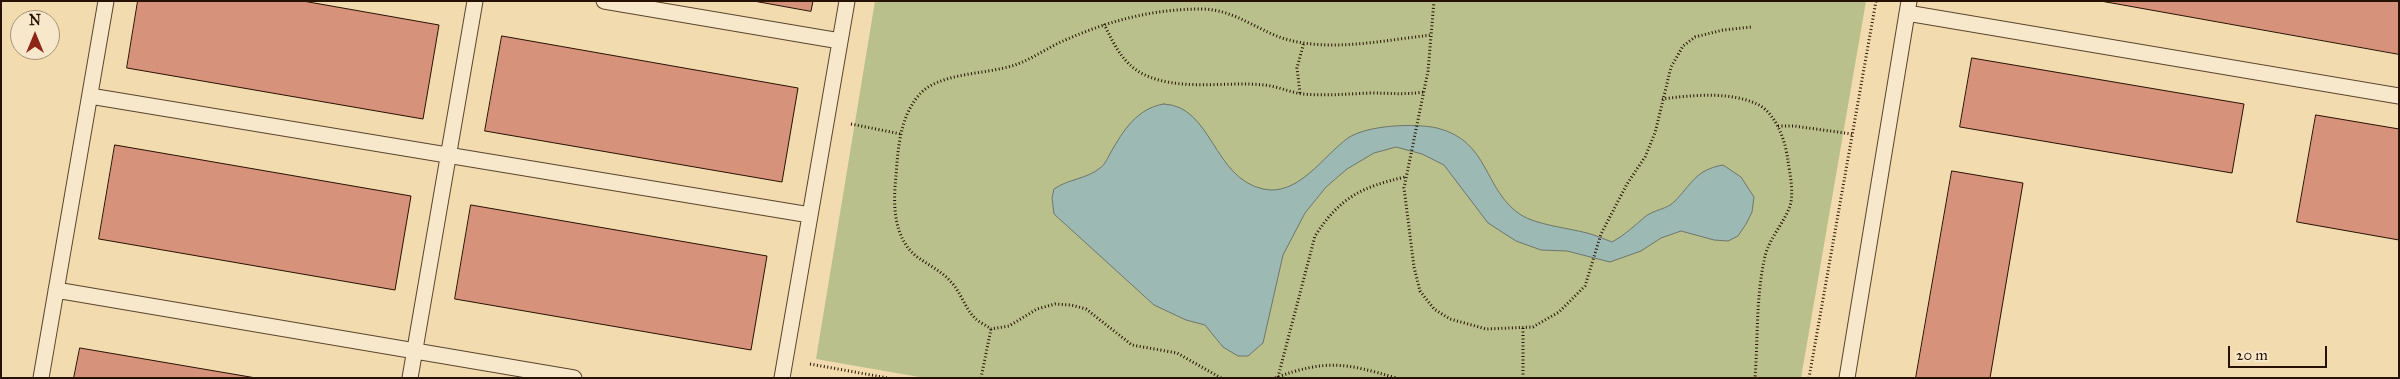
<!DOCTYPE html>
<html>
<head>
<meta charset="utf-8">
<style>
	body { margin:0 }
	#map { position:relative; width:2400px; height:379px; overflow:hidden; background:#f2dbaf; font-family:"IM FELL Great Primer",serif }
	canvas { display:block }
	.frame { position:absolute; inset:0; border:2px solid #271100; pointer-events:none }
	.north { position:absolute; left:10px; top:10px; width:50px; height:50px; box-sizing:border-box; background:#f7e8cb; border:1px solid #a4927a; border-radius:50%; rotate:0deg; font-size:14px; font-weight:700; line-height:20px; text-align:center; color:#271100 }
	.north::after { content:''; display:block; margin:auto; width:18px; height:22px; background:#8f2418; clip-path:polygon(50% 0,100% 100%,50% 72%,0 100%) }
	.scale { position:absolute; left:2228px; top:346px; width:99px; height:22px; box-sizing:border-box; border:2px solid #271100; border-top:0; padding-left:6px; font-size:15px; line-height:18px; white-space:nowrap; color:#271100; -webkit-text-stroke:4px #f7e8cb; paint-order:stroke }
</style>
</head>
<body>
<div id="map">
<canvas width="2400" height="379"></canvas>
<div class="frame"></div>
<div class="north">N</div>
<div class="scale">20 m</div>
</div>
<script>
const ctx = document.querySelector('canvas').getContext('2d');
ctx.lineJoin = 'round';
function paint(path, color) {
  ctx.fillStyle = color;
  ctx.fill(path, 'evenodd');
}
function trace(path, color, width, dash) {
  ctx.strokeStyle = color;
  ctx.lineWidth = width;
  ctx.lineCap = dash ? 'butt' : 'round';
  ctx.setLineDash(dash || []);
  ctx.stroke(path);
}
paint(new Path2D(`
	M875,1H1866L1801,378H925L816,359Z`), '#b9c08b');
const water = new Path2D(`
	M1164,104C1212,106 1213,178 1263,189C1298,197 1323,156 1348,138C1367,125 1415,123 1437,128C1490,141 1483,190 1521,215C1537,225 1568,228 1587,233C1595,235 1604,239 1612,242C1625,235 1634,226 1646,216C1654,210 1667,209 1674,202C1692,184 1695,170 1723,165L1741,177L1754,197L1752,212L1746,224L1738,236L1728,241L1714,240L1681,231L1661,238L1641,251L1610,262L1567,251L1541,250L1516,241L1488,223L1444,165L1422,154L1396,147L1374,153L1347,169L1326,187L1305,213L1283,255L1263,343L1248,356H1238L1223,347L1205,325L1186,320L1154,305L1054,214L1052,198L1054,189C1068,179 1087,179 1100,168C1105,165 1108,157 1111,152C1123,131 1137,108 1164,104Z`);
paint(water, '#9db9b3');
trace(water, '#6e766b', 1);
const building = new Path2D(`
	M138,1H303L439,25L423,119L127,68Z
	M754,1H813L811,11Z
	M2101,1H2399V54Z
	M502,36L798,88L782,182L485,131Z
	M1972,58L2244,104L2232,173L1960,127Z
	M2316,115L2399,129V240L2297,222Z
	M115,145L411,196L395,290L99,239Z
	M1952,171L2023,183L1990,378H1916Z
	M471,205L767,256L751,350L455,299Z
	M80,348L256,378H74Z`);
paint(building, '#d7927c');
trace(building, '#271100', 1);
const service = new Path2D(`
	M604,1L840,41
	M1907,13L2399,96
	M90,96L810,215
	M56,290L574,378
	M41,378L106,1
	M410,378L475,1
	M782,378L847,1
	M1847,378L1909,1`);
trace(service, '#5a442c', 17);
trace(new Path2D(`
	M1434,1L1428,71L1404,188L1414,267L1420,291L1434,309L1450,319L1486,329L1533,327L1559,312L1585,286L1601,234L1627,184L1645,157L1655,133L1671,67L1683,46L1695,37L1723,30L1751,27
	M1104,24C1114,44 1122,63 1143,74C1179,92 1226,81 1264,85C1277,86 1289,92 1302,94C1325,96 1347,94 1370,93C1390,93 1404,95 1424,92
	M1300,93L1297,68L1304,42
	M1662,99C1693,95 1731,91 1759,105C1777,115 1786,143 1788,161C1790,174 1794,193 1790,206C1783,225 1767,241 1764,261C1756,299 1758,339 1755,378
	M851,124L901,134
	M1778,126H1794L1852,134
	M1523,328V378
	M810,364L888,378
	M1278,377L1315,236C1340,197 1362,187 1405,177
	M981,378L991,329
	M1221,378L1177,353L1132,345L1086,309L1071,305L1055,304L1037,309L1009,326L991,329C986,325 978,322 974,317C965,308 961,293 952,283C942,271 928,265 916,256C893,237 893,204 896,176C898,148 900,117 919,95C939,72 985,75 1015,65C1032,59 1047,48 1063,41C1108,21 1152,9 1201,9C1232,9 1254,28 1282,38C1329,53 1384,40 1432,35
	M1275,378C1326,359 1346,363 1396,378
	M1809,378L1876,1`), '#271100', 3, [1, 2.5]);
trace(service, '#f7e8cb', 15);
</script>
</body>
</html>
